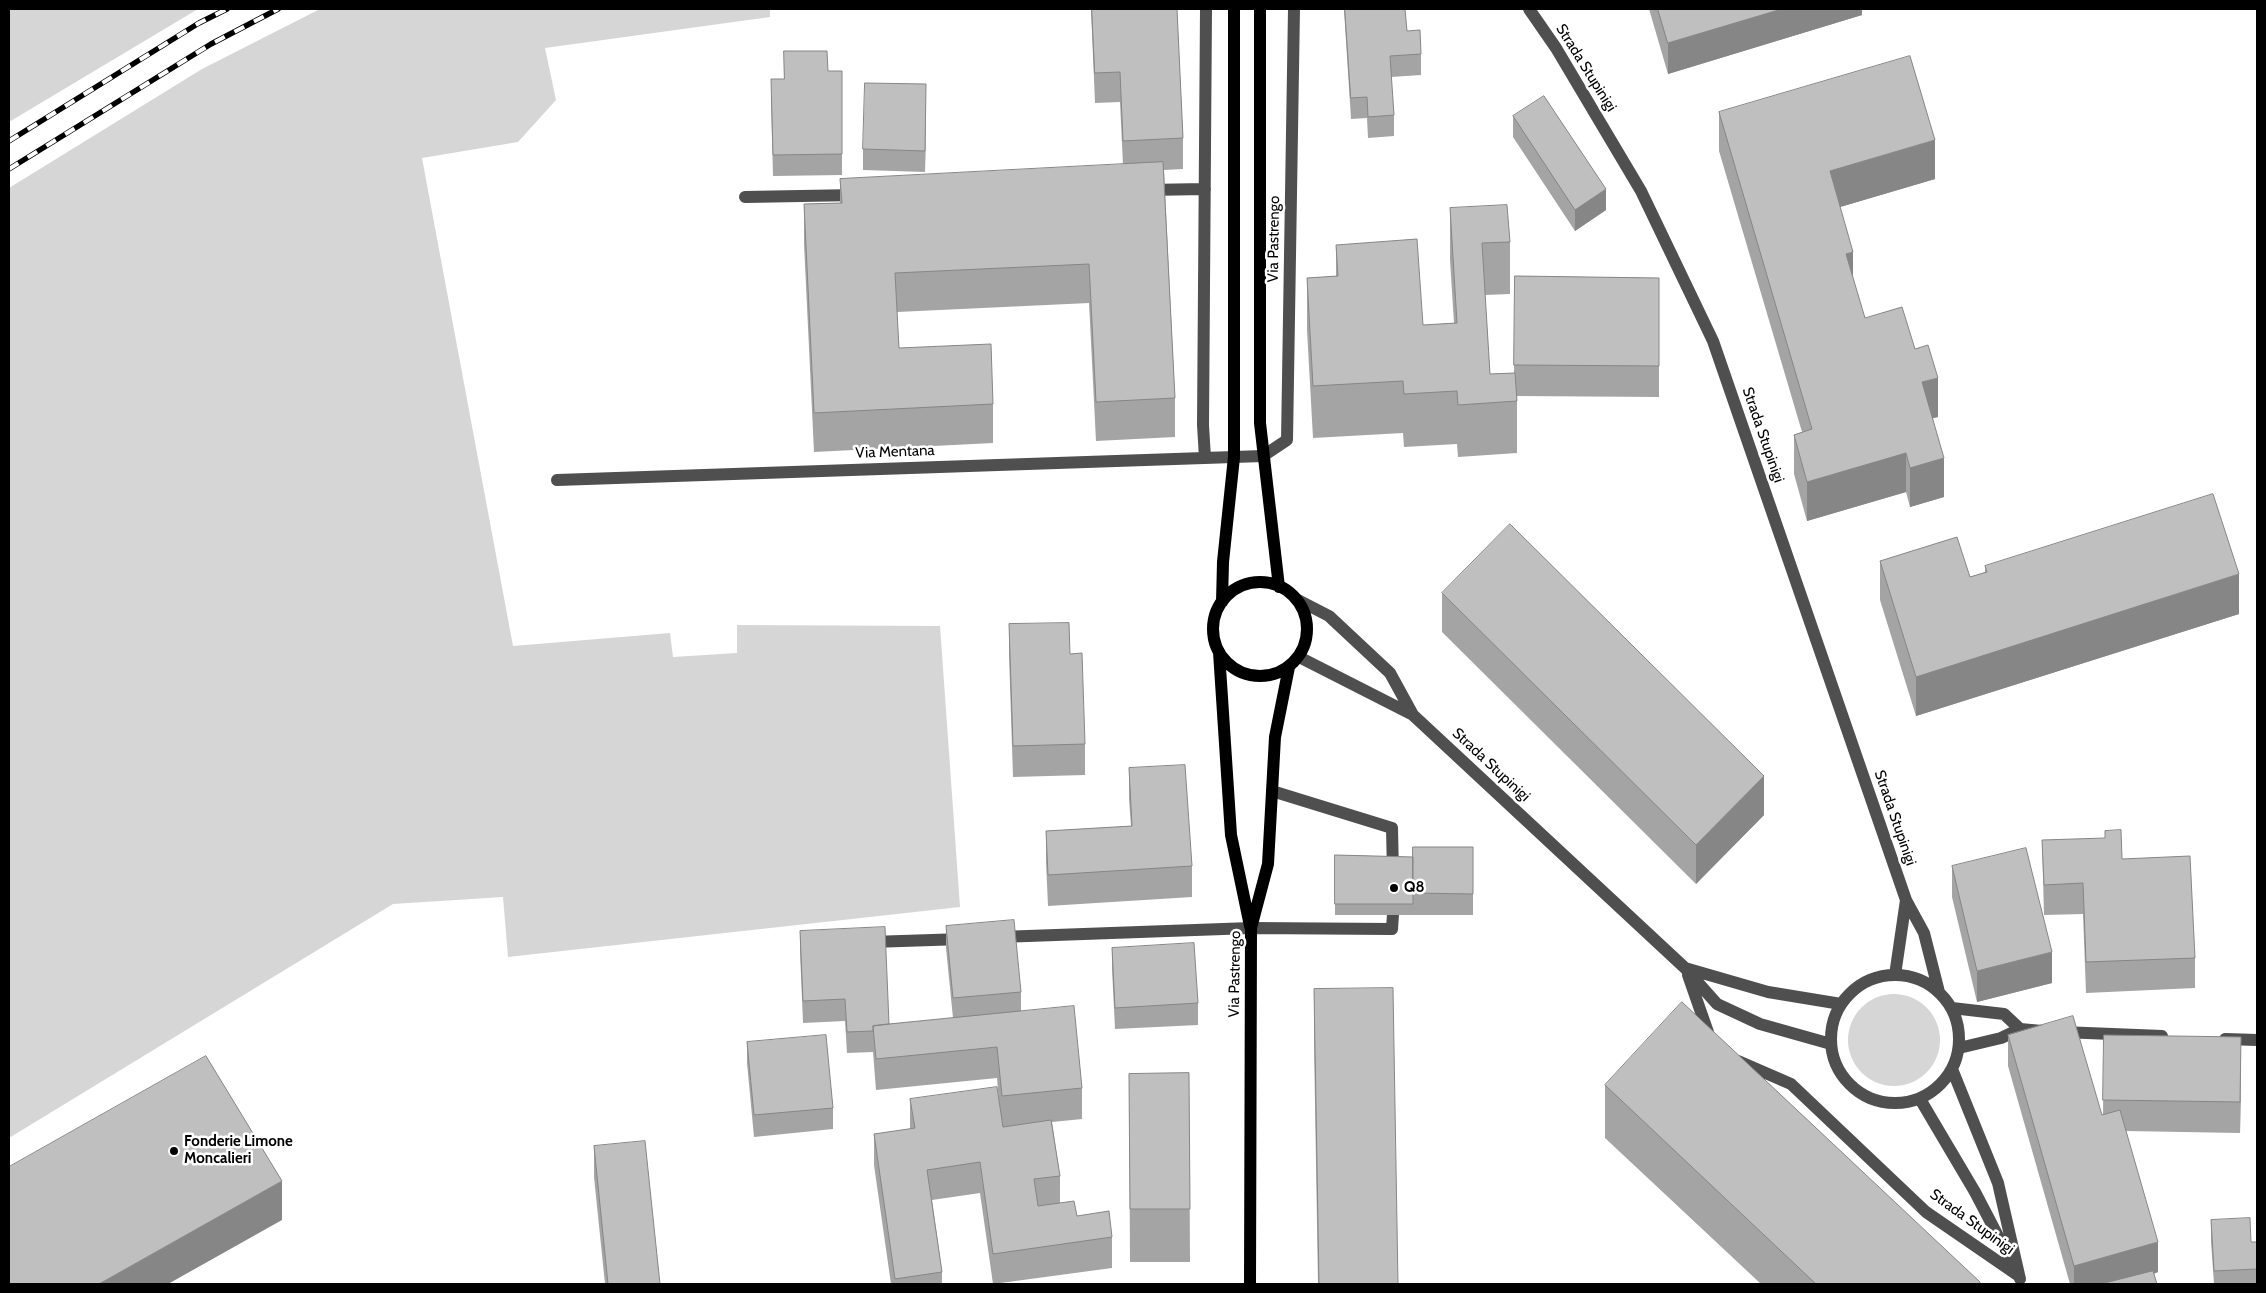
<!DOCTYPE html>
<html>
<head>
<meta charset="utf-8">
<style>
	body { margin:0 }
	#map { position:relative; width:2266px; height:1293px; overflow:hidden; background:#fff; font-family:Cabin,sans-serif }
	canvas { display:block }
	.frame { position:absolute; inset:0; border:10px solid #000; pointer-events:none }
</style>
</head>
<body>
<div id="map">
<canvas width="2266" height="1293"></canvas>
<div class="frame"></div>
</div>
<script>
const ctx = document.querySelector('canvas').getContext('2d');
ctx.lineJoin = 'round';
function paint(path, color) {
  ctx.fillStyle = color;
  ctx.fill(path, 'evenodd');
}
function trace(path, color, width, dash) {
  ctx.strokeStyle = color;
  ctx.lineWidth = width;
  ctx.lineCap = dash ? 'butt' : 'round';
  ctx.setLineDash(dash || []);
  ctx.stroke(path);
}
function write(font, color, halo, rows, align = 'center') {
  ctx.font = font + ' Cabin,sans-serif';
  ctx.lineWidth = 5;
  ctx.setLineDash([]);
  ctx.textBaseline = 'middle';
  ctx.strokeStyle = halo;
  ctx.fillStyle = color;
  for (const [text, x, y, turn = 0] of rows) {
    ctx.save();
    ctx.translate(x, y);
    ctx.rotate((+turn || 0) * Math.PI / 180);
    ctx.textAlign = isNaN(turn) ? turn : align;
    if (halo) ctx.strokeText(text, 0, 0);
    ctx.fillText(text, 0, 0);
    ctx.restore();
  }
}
paint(new Path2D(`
	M9,9H198L9,122Z
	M320,9H770V17L545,48L556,100L518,142L422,158L513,646L670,633L673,657L737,653V625L940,626L960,907L508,957L503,897L393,904L9,1138V188L202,69Z
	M1848 1040a46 46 0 1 1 92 0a46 46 0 1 1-92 0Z`), '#d6d6d6');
trace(new Path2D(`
	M1529,9L1556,48L1641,191L1713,341L1906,900L1924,933L1939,992
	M1147,190L1205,189
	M745,197L857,195
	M1205,458L1203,425L1206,9
	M557,480L1263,456L1287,440L1294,9
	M1296,599L1329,616L1390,673L1413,715
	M1299,657L1413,715L1685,968L1717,1004L1760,1024L1831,1044
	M1272,791L1392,828L1393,874
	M1000,937L1251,928L1392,929L1394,899
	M871,942L963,939
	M1685,968L1768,992L1841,1004
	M1688,975L1710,1038
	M1895,975L1906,900
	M1831 1039a64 64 0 1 1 128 0a64 64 0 1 1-128 0Z
	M1952,1008L2004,1014L2020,1029
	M2062,1032L2162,1036
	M2225,1039L2257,1040
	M1959,1048L2001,1038L2020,1029L2042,1031
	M1738,1061L1791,1084L1926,1212L2019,1276
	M1952,1069L1998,1183L2020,1279
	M1920,1099L1975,1192L2011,1261`), '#4f4f4f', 12);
trace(new Path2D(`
	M1260,9V423L1279,587
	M1213 629a47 47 0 1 1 94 0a47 47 0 1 1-94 0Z
	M1222,602L1223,562L1234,457V9
	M1219,652L1231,835L1250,926
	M1250,1284L1251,928L1268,864L1275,737L1289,667`), '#000', 12);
const rail = new Path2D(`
	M9,141L199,23L227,9
	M9,169L211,44L278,9`);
trace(rail, '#000', 5.5);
trace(rail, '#fff', 4, [11]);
paint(new Path2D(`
	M1091,9H1177L1183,138V169L1164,170L1175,398V437L1096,441L1089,303L897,312L899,348L993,404V443L814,452L804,244V204L840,203V179L1123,165L1120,102L1095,103Z
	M1344,9H1405L1407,31L1421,54V75L1391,77L1394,115V136L1368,138L1367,118L1351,119Z
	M1649,9H1862V15L1668,74Z
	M828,71H842V175L773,176L771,101L784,79Z
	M926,105L925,172L863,170V149Z
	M1719,112L1935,179L1840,207L1853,278L1865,318L1915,349L1938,417L1932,418L1944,497L1910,507L1906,492L1807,521L1794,474V435L1802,432L1719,151Z
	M1513,116L1606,210L1575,231L1513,137Z
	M1450,208L1510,242V294L1485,295L1490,374L1514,373L1515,276L1659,278V397L1517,396V453L1458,457L1457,444L1404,447L1403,433L1313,438L1307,330V278L1336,276V245L1423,325L1454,323L1450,260Z
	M1880,561L1970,577L1985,572V566L2239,614L1916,716L1880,600Z
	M1442,593L1764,815L1696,884L1442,632Z
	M1009,624L1070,654L1085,744V775L1013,777L1009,655Z
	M1129,768L1192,866V897L1048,906L1046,862V831L1131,826L1129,799Z
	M2042,840L2122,859L2195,958V988L2086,993L2083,914L2044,915Z
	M1473,847V915H1335V855L1413,857Z
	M1952,866L2052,983L1977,1002L1952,897Z
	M946,926L1021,992V1011L1082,1088V1119L1052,1122L1060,1176V1203L1077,1216L1112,1237V1268L993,1284L980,1193L932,1200L942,1272V1284H891L874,1165V1134L910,1129V1099L999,1103L997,1078L876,1090L873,1052L847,1053L845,1021L803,1023L800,952V931L889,1024L953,1018L946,948Z
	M1112,948L1198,1003V1025L1115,1029L1112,969Z
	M1314,989L1398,1284H1318L1314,1042Z
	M2008,1035L2102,1115H2103L2104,1035L2241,1067L2240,1133L2126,1131L2158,1272L2154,1274L2157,1284H2070L2008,1066Z
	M747,1042L833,1108V1129L754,1137L747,1063Z
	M1189,1073L1190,1262H1130L1129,1074Z
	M1605,1085L1980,1284H1761L1605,1138Z
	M594,1146L660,1284H605L594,1177Z
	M2211,1220L2251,1242H2257V1284H2214L2211,1241Z`), '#a4a4a4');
paint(new Path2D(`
	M1782,9H1862V15L1668,74V43Z
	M926,84V105L925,172V151Z
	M1935,140V179L1830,210V171Z
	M1606,189V210L1575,231V210Z
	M1853,252V291L1846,254Z
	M1938,378V417L1922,421V382Z
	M1906,453V492L1807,521V482Z
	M1944,458V497L1910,507V468Z
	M2239,574V614L1916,716V677Z
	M1764,776V815L1696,884V845Z
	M2052,952V983L1977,1002V971Z
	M2241,1037V1067L2240,1133V1102Z
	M282,1181V1220L168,1284H99Z
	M2158,1242V1272L2118,1284H2074V1266Z`), '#868686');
const building = new Path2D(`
	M1092,9H1177L1183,138L1123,141L1120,72L1095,73Z
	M1345,9H1405L1407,31L1420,30L1421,54L1390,56L1394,115L1368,117L1367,97L1351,98Z
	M1658,9H1782L1668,43Z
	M784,51H827L828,71H842V154L773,155L771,79H784Z
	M1910,56L1935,140L1830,171L1853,252L1846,254L1865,318L1902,307L1915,349L1928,345L1938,378L1922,382L1944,458L1910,468L1906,453L1807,482L1794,435L1812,429L1719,112Z
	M865,83L926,84L925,151L863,149Z
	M1544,96L1606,189L1575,210L1513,116Z
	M1163,162L1175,398L1096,402L1089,264L895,273L899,348L991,344L993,404L814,413L804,204L842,203L840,179Z
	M1507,205L1510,242L1482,243L1490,374L1515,373L1517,401L1458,405L1457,391L1404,394L1403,381L1313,386L1307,278L1338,276L1336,245L1417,239L1423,325L1457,323L1450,208Z
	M1515,276L1659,278V366L1514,365Z
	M2213,494L2239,574L1916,677L1880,561L1957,537L1970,577L1987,572L1985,566Z
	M1510,524L1764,776L1696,845L1442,593Z
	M1069,623L1070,654L1082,653L1085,744L1013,746L1009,624Z
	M1185,765L1192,866L1048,875L1046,831L1132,826L1129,768Z
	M2121,830L2122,859L2190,856L2195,958L2086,962L2083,883L2044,885L2042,840L2105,838V831Z
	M1413,847H1473V894L1413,893Z
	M2026,848L2052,952L1977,971L1952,866Z
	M1335,855L1413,857V904H1335Z
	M1014,920L1021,992L953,998L946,926Z
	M885,927L889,1024L873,1026V1031L847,1032L845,999L803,1001L800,931Z
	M1194,943L1198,1003L1115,1008L1112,948Z
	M1393,988L1398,1284H1319L1314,989Z
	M1682,1002L1980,1282V1284H1816L1605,1085Z
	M1074,1006L1082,1088L1002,1096L997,1047L876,1059L873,1026Z
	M2073,1016L2102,1115L2120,1110L2158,1242L2074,1266L2008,1035Z
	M826,1035L833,1108L754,1115L747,1042Z
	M2104,1035L2241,1037L2240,1102L2103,1100Z
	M206,1056L282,1181L99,1284H9V1167Z
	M1189,1073L1190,1209H1130L1129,1074Z
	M997,1087L1003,1127L1051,1120L1060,1176L1034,1179L1038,1206L1074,1201L1077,1216L1109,1211L1112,1237L993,1254L980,1162L927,1170L942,1272L895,1279L874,1134L915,1128L910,1099Z
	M645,1141L660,1284H608L594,1146Z
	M2250,1218L2251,1242H2257V1269L2214,1271L2211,1220Z
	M2153,1271L2157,1284H2101Z`);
paint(building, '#bfbfbf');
trace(building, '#868686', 1);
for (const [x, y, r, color] of [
	[1394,888,5,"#000"],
	[174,1151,5,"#000"]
]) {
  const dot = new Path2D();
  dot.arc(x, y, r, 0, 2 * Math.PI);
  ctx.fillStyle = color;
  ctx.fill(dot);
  trace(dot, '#fff', 2);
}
write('15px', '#000', '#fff', [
	["Strada Stupinigi",1586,68,58],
	["Via Pastrengo",1274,239,-89],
	["Strada Stupinigi",1763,435,71],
	["Via Mentana",895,452,-2],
	["Strada Stupinigi",1491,765,43],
	["Strada Stupinigi",1895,818,71],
	["Via Pastrengo",1235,974,-89],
	["Strada Stupinigi",1972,1222,36]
]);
write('bold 15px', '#000', '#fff', [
	["Q8",1404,888],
	["Fonderie Limone",184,1142],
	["Moncalieri",184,1159]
], 'left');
</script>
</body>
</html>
